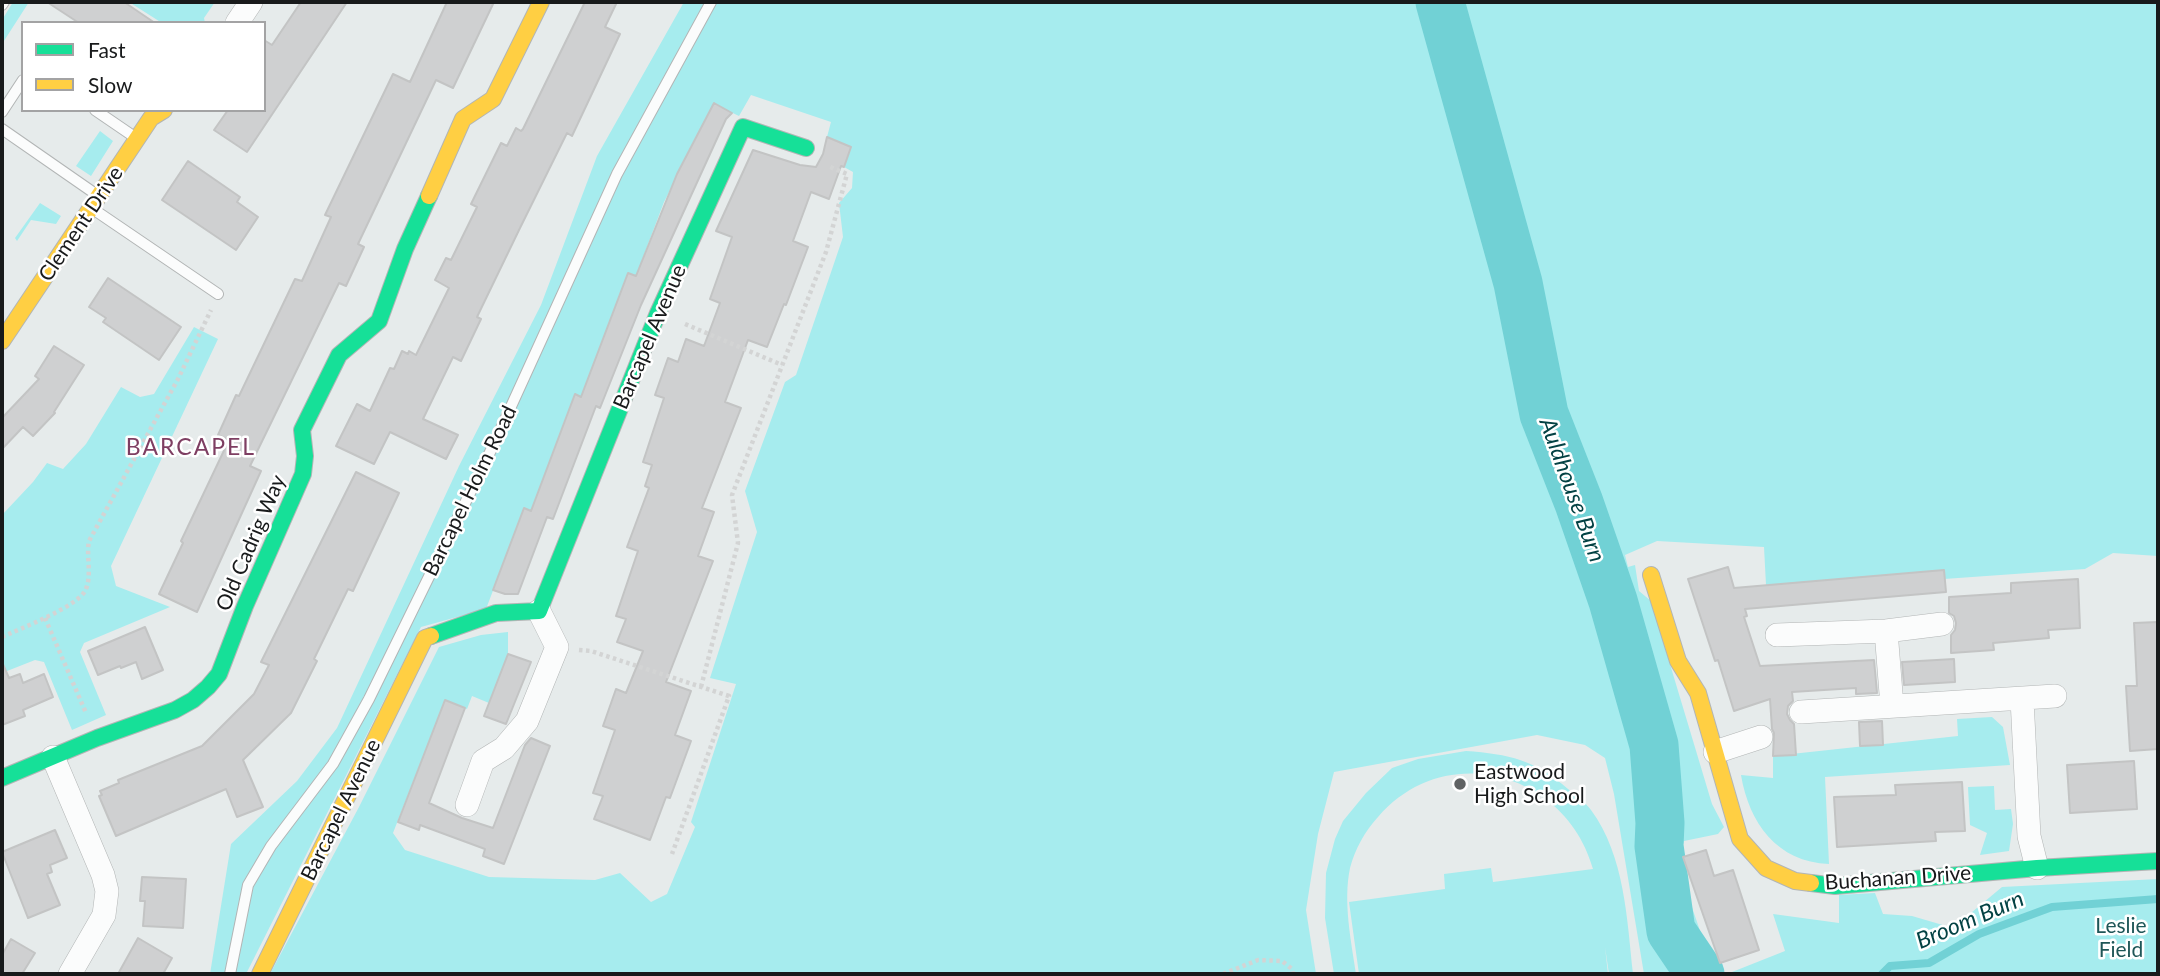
<!DOCTYPE html>
<html>
<head>
<meta charset="utf-8">
<style>
	body { margin:0 }
	#map { position:relative; width:2160px; height:976px; overflow:hidden; background:#e6ebeb; font-family:Lato,sans-serif }
	canvas { display:block }
	.frame { position:absolute; inset:0; border:4px solid #181a1b; pointer-events:none }
	.legend { position:absolute; left:21px; top:21px; width:245px; height:91px; box-sizing:border-box; background:#fff; border:2px solid #a3a3a4; margin:0; padding:9px 12px; list-style:none; font-size:21px; color:#181a1b }
	.legend li { display:flex; align-items:center; gap:14px; height:35px }
	.legend b { width:35px; border:2px solid #a3a3a4 }
</style>
</head>
<body>
<div id="map">
<canvas width="2160" height="976"></canvas>
<div class="frame"></div>
<ul class="legend">
<li><b style="height:9px;background:#16e098"></b>Fast</li>
<li><b style="height:9px;background:#ffcf43"></b>Slow</li>
</ul>
</div>
<script>
const ctx = document.querySelector('canvas').getContext('2d');
ctx.lineJoin = 'round';
function paint(path, color) {
  ctx.fillStyle = color;
  ctx.fill(path, 'evenodd');
}
function trace(path, color, width, dash) {
  ctx.strokeStyle = color;
  ctx.lineWidth = width;
  ctx.lineCap = dash ? 'butt' : 'round';
  ctx.setLineDash(dash || []);
  ctx.stroke(path);
}
function write(font, color, halo, rows, align = 'center') {
  ctx.font = font + ' Lato,sans-serif';
  ctx.lineWidth = 5;
  ctx.setLineDash([]);
  ctx.textBaseline = 'middle';
  ctx.strokeStyle = halo;
  ctx.fillStyle = color;
  for (const [text, x, y, turn = 0] of rows) {
    ctx.save();
    ctx.translate(x, y);
    ctx.rotate((+turn || 0) * Math.PI / 180);
    ctx.textAlign = isNaN(turn) ? turn : align;
    if (halo) ctx.strokeText(text, 0, 0);
    ctx.fillText(text, 0, 0);
    ctx.restore();
  }
}
paint(new Path2D(`
	M13,2H29L2,44V20Z
	M129,2H215L204,18L205,23H162Z
	M684,2H2158V556L2113,553L2085,569L1944,579L1943,570L1766,585L1764,547L1657,541L1625,555L1628,567L1635,565L1639,591L1651,601L1712,804L1724,827L1718,834L1684,841L1677,864L1715,974H1644L1614,794L1605,758L1585,745L1537,735L1334,772L1318,834L1306,910L1316,974H270L359,807L439,647L481,635L508,632V654L489,703L472,696L467,709L445,700L393,833L405,850L489,877L595,880L620,873L651,902L667,894L695,827L691,822L736,684L710,678L757,532L745,491L785,382L796,375L843,237L839,203L852,188L853,172L844,167L851,147L827,137L831,122L751,95L739,116L714,104L664,202L636,276L581,397L575,395L531,511L524,509L486,609L421,627L246,974H210L231,844L297,781L337,728L459,466L541,305L597,156Z
	M100,131L113,141L91,176L76,166Z
	M40,203L61,216L56,224L31,220L17,241L15,238Z
	M194,327L218,339L111,566L116,586L170,607L84,643L80,652L106,715L72,730L44,662L35,660L2,673V515L33,482L47,463L63,469L86,444L121,387L140,397L154,394Z
	M1992,717L2003,727L2010,765L1825,777L1829,864C1777,862 1749,823 1741,775L1773,778V756L1958,736L1957,719Z
	M1466,751C1509,754 1535,760 1568,789C1576,795 1585,802 1591,810C1625,856 1627,920 1633,974H1609L1605,947L1608,974H1359L1349,902L1445,889L1444,874L1491,868L1493,882L1593,869C1566,772 1445,739 1378,817C1365,831 1355,849 1350,868C1343,902 1351,940 1356,974H1334L1325,918L1326,873L1335,839L1343,821L1366,793L1392,768L1418,759Z
	M1994,786L1995,810L2011,809L2013,824L2009,851L1980,855L1987,833L1970,825L1968,787Z
	M2158,879V974H1727L1785,951L1773,914L1839,923V895L1875,893L1883,914L1912,916L1953,928L2002,887Z`), '#a6ecee');
trace(new Path2D(`
	M1882,974L1890,966L1929,963L1979,934L2052,907L2158,899`), '#71d1d5', 8);
trace(new Path2D(`
	M1440,2L1518,283L1544,414L1579,503L1613,601L1654,745L1660,823L1659,846L1671,931L1700,974`), '#71d1d5', 49);
const building = new Path2D(`
	M47,2H124L155,23H79Z
	M301,2H347L247,152L214,130L228,110H264V40L272,45Z
	M447,2H494L453,88L436,80L358,244L364,247L346,286L339,283L250,466L261,471L197,612L159,594L183,543L181,541L229,440L218,435L236,395L239,396L295,279L302,281L331,217L325,215L393,74L410,82Z
	M585,2H617L605,27L620,34L572,136L567,133L520,228L477,317L481,319L461,361L453,357L423,419L458,435L446,459L390,432L374,464L336,446L357,404L370,411L390,368L394,369L402,351L408,354L409,351L416,355L449,288L435,280L446,258L451,260L477,207L471,204L501,143L507,146L516,128L521,131L523,129Z
	M714,103L732,113L726,119L641,305L600,408L596,406L553,519L547,517L518,594H505L493,590L524,508L531,511L575,394L581,397L628,273L636,276L677,174Z
	M827,137L851,147L844,167L841,166L829,199L811,192L793,241L808,247L786,305L784,304L767,347L748,340L725,402L741,408L702,508L714,512L698,556L713,561L666,682L691,691L675,735L691,741L670,798L666,797L650,840L594,819L603,796L593,793L615,730L603,726L616,689L626,693L643,651L617,642L626,619L616,616L638,551L627,547L649,488L645,486L652,465L643,462L664,398L655,395L668,358L678,362L686,339L704,346L720,303L710,299L732,237L716,231L753,150L800,165L816,167L823,154Z
	M188,161L240,197L237,202L258,217L236,250L162,200Z
	M108,278L181,327L159,360L103,322L106,318L89,307Z
	M54,346L84,365L54,412L55,413L33,436L23,427L2,449V418L39,379L35,376Z
	M356,472L399,493L353,591L348,589L314,659L317,661L291,713L243,760L263,807L237,817L226,789L116,836L99,796L102,795L100,791L119,783L118,780L202,746L254,694L269,665L261,662Z
	M1728,567L1734,588L1944,570L1946,592L1745,609L1747,616L1744,617L1760,666L1874,660L1877,693L1856,694V688L1792,692L1793,701L1788,706L1787,714L1790,720L1794,724L1796,755L1773,756L1774,733L1772,729L1770,699L1734,711L1718,660L1715,661L1688,579Z
	M2078,579L2080,628L2048,630L2049,638L1993,643L1994,650L1951,653V635L1955,630L1956,623L1954,616L1949,613V597L2011,593V583Z
	M2158,622V749L2130,751L2126,686H2137L2134,623Z
	M145,627L163,670L142,679L136,662L121,668L120,666L98,675L88,651Z
	M508,654L531,662L506,724L484,716Z
	M1954,659L1955,682L1904,685L1902,662Z
	M2,662L9,678L20,674L23,683L44,674L53,697L23,710L25,716L2,725Z
	M445,700L465,708L429,803L462,818L493,828L525,745L531,738L550,746L504,864L483,856L485,849L420,825L419,830L398,822Z
	M1882,721L1883,745L1860,746L1859,722Z
	M2134,761L2137,809L2070,813L2067,765Z
	M1962,782L1965,831L1935,832L1936,841L1837,847L1834,797L1896,795L1895,785Z
	M55,830L67,858L50,865L52,872L47,874L60,905L28,918L2,852Z
	M1706,850L1714,876L1733,870L1759,950L1720,963L1683,857Z
	M142,877L186,879L183,928L143,926L145,901H140Z
	M138,938L172,958L163,974H118Z
	M11,939L35,953L22,974H2V955Z`);
paint(building, '#cfd0d1');
trace(building, '#c3c4c4', 2);
const lane = new Path2D(`
	M2,5L4,2
	M95,110L136,138
	M2,112L23,80
	M2,129L97,195
	M93,209L218,294
	M230,974L248,885L271,846L333,764L369,699L493,446L617,174L711,2`);
const street = new Path2D(`
	M237,23L251,2
	M1886,631L1892,706
	M1777,635L1886,631L1942,624
	M2022,699L2029,836L2037,868
	M1801,712L2055,696
	M1715,752L1761,737
	M53,757L103,875L107,891L104,915L70,974
	M467,805L483,761L504,748L527,721L557,647L539,611`);
const fast = new Path2D(`
	M431,636L496,613L539,611L658,313L743,127L806,148
	M2,778L97,738L175,710L193,700L208,687L219,674L245,606L303,474L305,456L302,430L339,355L379,321L405,249L429,196
	M1811,883L1835,886L2037,868L2158,861`);
const slow = new Path2D(`
	M429,196L463,119L493,99L541,2
	M2,341L151,118L164,110
	M1651,575L1678,661L1698,693L1740,839L1766,868L1795,881L1811,883
	M260,974L425,638L431,636`);
trace(lane, '#b2b5b5', 12);
trace(street, '#b2b5b5', 24);
trace(fast, '#b2b5b5', 18);
trace(slow, '#b2b5b5', 18);
trace(new Path2D(`
	M685,324L782,365
	M45,618L86,713
	M2,637C19,629 80,606 86,589C92,574 86,556 89,541L178,379L211,310
	M579,650L591,651L729,696L672,854
	M701,687L738,543L732,495L826,252L847,174L828,166
	M1223,974L1258,960L1282,961L1292,969L1293,974`), '#d3d4d4', 4.5, [3.5, 3.5]);
trace(lane, '#fbfcfc', 10);
trace(street, '#fbfcfc', 23);
trace(fast, '#16e098', 16);
trace(slow, '#ffcf43', 16);
for (const [x, y, r, color] of [
	[1460,784,7,"#606364"]
]) {
  const dot = new Path2D();
  dot.arc(x, y, r, 0, 2 * Math.PI);
  ctx.fillStyle = color;
  ctx.fill(dot);
  trace(dot, '#fff', 2.5);
}
write('21px', '#181a1b', '#fff', [
	["Clement Drive",81,224,-56],
	["Barcapel Avenue",650,337,-67],
	["Barcapel Holm Road",470,491,-64],
	["Old Cadrig Way",251,543,-67],
	["Barcapel Avenue",341,810,-64],
	["Buchanan Drive",1898,878,-4]
]);
write('21px', '#181a1b', '#fff', [
	["Eastwood",1474,772],
	["High School",1474,796]
], 'left');
write('21px', '#1e5657', '#fff', [
	["Leslie",2121,926],
	["Field",2121,950]
]);
ctx.letterSpacing = '2px';
write('23px', '#7e3e62', '#fff', [
	["BARCAPEL",191,448]
]);
ctx.letterSpacing = '0px';
write('italic 23px', '#034244', '#fff', [
	["Auldhouse Burn",1572,490,70],
	["Broom Burn",1970,920,-23]
]);
</script>
</body>
</html>
